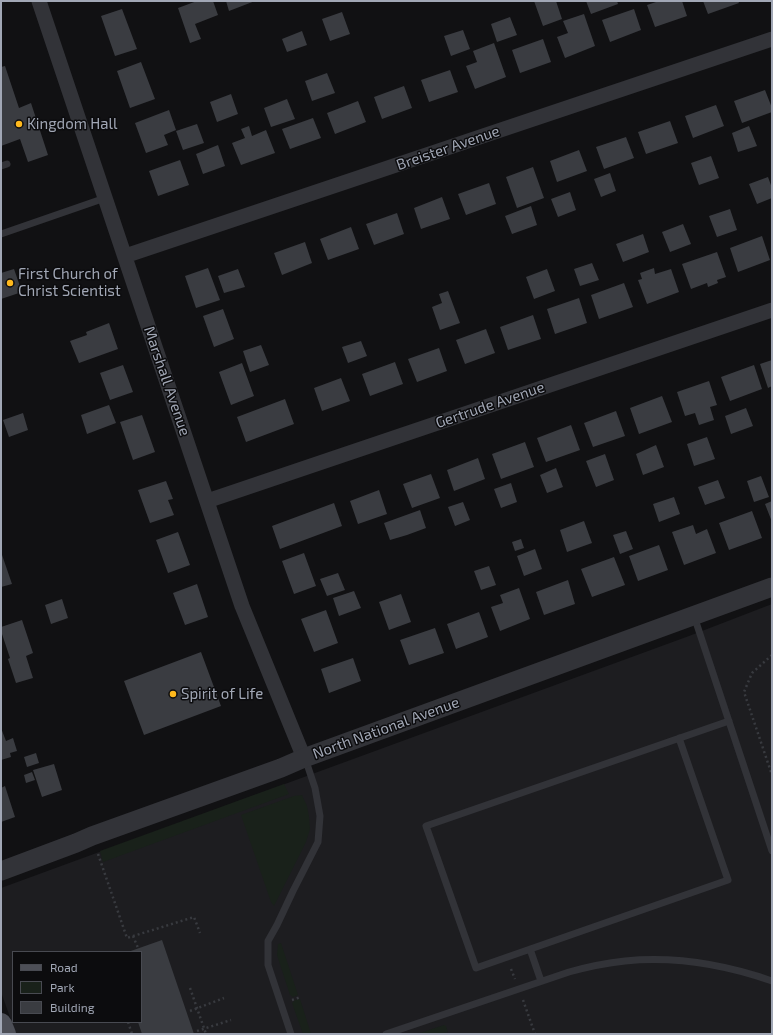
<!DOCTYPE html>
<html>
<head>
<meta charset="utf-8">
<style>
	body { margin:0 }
	#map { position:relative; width:773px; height:1035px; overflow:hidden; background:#111113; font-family:"Exo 2",sans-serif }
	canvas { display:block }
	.frame { position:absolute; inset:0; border:2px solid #a1a7b5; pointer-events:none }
	.legend { position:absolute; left:12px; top:951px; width:130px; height:72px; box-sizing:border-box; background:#0c0c0e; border:1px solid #484a51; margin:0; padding:5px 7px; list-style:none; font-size:12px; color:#a1a7b5 }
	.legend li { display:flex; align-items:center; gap:8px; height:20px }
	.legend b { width:20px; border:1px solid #484a51 }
</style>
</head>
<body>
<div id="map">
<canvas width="773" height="1035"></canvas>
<div class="frame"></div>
<ul class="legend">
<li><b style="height:5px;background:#4d4f57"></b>Road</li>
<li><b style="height:11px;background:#19211a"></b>Park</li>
<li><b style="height:11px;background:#3a3c41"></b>Building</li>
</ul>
</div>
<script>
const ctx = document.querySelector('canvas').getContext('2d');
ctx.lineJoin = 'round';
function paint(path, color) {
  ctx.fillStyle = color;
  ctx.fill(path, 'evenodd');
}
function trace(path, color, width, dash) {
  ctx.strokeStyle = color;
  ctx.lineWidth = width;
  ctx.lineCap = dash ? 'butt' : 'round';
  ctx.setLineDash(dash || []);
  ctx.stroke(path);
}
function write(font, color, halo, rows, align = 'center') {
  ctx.font = font + ' "Exo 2",sans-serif';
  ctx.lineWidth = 3;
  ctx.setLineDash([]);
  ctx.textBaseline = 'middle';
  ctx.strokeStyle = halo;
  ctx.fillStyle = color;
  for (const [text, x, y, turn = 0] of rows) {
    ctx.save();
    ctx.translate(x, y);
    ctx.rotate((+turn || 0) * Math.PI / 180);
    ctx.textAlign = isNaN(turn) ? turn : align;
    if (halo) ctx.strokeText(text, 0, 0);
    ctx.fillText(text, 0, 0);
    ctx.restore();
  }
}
paint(new Path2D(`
	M772,604V1034H16L1,992V888L689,636ZM13,952H141V1022H13Z`), '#1d1d20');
paint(new Path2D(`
	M284,784L289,794L103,862L100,851Z
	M302,795L307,806L309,817L310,829L306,842L274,906L271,902L241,815L294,796Z
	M281,943L298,995L293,997L290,995L277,955L278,944Z
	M300,999L311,1034H303L292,1003L295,1000Z
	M444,1025L446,1026L448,1032L441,1034H417Z`), '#19211a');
paint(new Path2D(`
	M197,1H213L218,15L195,24L201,39L190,43L178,8Z
	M226,1H255L229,11Z
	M534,1H556L562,19L543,26Z
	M586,1H617L618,4L591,14Z
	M659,1H682L687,16L655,27L647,5Z
	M703,1H738L739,3L708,14Z
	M122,9L137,49L115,56L101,16Z
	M634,9L641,30L610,42L602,20Z
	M342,12L350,34L330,41L322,19Z
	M584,14L595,46L565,58L557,37L568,33L563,21Z
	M510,17L517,35L497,42L491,24Z
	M463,30L470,49L451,56L444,36Z
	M302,31L307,45L287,52L282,39Z
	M543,39L551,62L520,73L512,50Z
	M494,43L506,77L475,89L466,66L477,62L473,51Z
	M141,62L155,99L130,108L117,71Z
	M5,66L19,108L31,103L48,155L28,162L20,139L1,146V67Z
	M450,70L458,92L429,102L421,80Z
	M327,73L335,93L312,101L305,81Z
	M404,86L412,108L382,119L374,97Z
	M765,90L772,108V112L742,123L734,101Z
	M231,94L238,114L217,122L210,102Z
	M287,99L295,119L271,127L264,108Z
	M358,101L366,122L335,134L327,113Z
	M716,105L724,126L693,138L685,116Z
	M169,110L176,130L164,135L168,145L146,153L135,123Z
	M313,118L321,138L290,149L282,129Z
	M670,121L678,143L646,154L638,132Z
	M197,124L204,143L183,150L176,131Z
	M249,126L252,136L266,130L275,153L241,165L232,143L245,138L241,129Z
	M749,126L757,146L738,152L732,133Z
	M626,137L634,158L604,169L596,147Z
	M218,145L225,166L203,174L196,154Z
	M579,150L587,171L557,182L550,161Z
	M711,156L719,178L699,185L691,163Z
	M180,160L189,185L158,196L149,171Z
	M533,167L544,198L517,208L506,177Z
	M610,173L616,191L601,197L594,179Z
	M768,177L772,188V198L757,204L749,184Z
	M489,183L496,204L466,215L458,194Z
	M570,192L576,210L558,217L551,199Z
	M442,197L450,219L421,229L414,208Z
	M531,206L537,225L512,234L505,216Z
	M730,209L737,230L717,237L709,216Z
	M397,213L404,234L374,245L366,224Z
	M683,224L691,244L670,252L662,232Z
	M351,227L359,249L328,260L320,239Z
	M643,234L649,252L623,262L616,244Z
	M762,236L770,260L738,272L730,248Z
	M305,242L312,263L282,275L274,253Z
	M717,252L726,277L717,280L718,283L708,287L707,283L691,289L682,264Z
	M592,263L599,280L580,286L574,269Z
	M208,268L220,300L196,308L185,276Z
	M654,268L655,274L671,269L679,292L647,304L638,280L642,279L640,273Z
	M14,269L22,292L1,299V273Z
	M238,269L245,287L224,293L218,276Z
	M547,269L555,291L534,299L526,277Z
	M624,283L633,307L599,319L591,295Z
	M448,291L460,323L440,330L432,307L442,303L439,294Z
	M579,298L587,323L555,334L547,309Z
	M223,309L234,339L214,347L203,316Z
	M533,315L541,339L508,350L500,327Z
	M109,323L118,349L79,363L70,341L87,335L86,332Z
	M486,329L495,353L465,364L456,340Z
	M361,341L367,356L348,363L342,347Z
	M261,345L269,365L250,372L243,351Z
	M439,348L447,371L417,382L408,359Z
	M772,360V386L768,388L760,364Z
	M395,362L403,384L370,396L362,374Z
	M242,363L254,396L231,405L219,372Z
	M123,365L133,392L110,400L100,373Z
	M754,365L762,389L730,401L721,377Z
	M341,378L350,401L322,411L314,388Z
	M709,381L717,405L710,407L714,420L699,425L695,413L685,416L677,392Z
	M662,396L672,422L639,434L630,408Z
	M285,399L294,424L246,442L237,417Z
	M109,405L116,423L87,434L81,415Z
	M746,408L753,426L731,434L725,416Z
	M616,411L625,436L593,447L584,423Z
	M23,413L28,430L9,437L3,420Z
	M142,415L155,452L133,460L120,422Z
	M571,425L580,450L546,462L537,438Z
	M707,437L715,459L694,466L687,444Z
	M525,442L534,467L501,479L492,454Z
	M656,445L664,467L643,475L636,454Z
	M605,454L614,480L596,487L586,461Z
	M478,458L485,479L454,491L447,470Z
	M556,468L563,487L547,493L540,475Z
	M431,474L440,498L412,508L403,484Z
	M761,476L769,497L754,502L747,481Z
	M718,480L725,498L705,505L698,487Z
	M166,481L173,499L168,500L174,515L150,523L138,490Z
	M511,483L517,502L501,508L494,489Z
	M379,490L387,514L358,524L350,501Z
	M674,497L680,514L659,522L653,504Z
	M772,501V522L765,504Z
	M463,502L470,520L455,526L448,507Z
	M334,503L342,526L280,549L272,526Z
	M420,510L426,528L407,535L390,540L384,523Z
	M752,511L762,538L729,550L719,523Z
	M584,521L592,543L567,552L560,530Z
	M693,525L696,534L707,529L716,553L684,565L672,532Z
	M626,531L633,549L620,554L613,535Z
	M178,532L190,565L168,573L156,540Z
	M521,539L524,548L515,551L512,542Z
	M659,545L668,570L638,581L629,556Z
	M535,549L542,569L524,576L517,556Z
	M1,552L12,584L1,587Z
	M304,553L316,586L294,594L282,561Z
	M614,557L625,585L592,597L581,569Z
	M489,566L496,585L481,590L474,571Z
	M338,573L345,590L327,596L320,579Z
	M568,580L575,604L544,615L536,592Z
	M197,584L208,617L185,625L173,593Z
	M519,588L530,619L500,631L491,607L503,603L500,595Z
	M354,591L361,608L339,616L333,598Z
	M401,594L411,622L389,630L379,602Z
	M62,599L68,618L51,624L45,605Z
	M326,610L338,643L314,652L301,619Z
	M479,612L488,637L456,649L447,624Z
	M22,620L33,653L26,656L33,678L16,683L8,659L10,658L1,631V627Z
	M435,628L444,653L409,665L400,640Z
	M201,652L221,706L144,735L124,681Z
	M353,658L361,681L329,693L321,669Z
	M1,728L6,741L13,738L17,751L10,753L11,757L1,760Z
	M36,753L39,763L27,767L24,757Z
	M54,764L62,790L42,797L33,770Z
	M32,772L35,780L26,783L24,775Z
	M5,786L15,817L1,822V788Z
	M162,940L194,1034H142L138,1022H141V952H128Z`), '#3a3c41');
trace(new Path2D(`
	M772,655L752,673L744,692L772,775
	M98,854L127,938L194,917L200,933
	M133,936L138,948
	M511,969L515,979
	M190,988L206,1034
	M292,1000L301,997
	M523,1000L535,1034
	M190,1011L224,998
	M128,1022L132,1034
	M197,1031L231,1020`), '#383a3f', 2.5, [2, 3]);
trace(new Path2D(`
	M1,166L7,164
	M1,234L105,198
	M694,616L772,851
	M679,738L728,880L476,968L426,826C527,791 628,756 729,721
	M530,949L541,981
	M291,1034L268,965V941L277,925L293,891L318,842L320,816L315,788L305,758
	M386,1034L569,972C587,967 606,963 625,961C675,956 726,965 772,981`), '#323338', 7);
trace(new Path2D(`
	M39,1L242,606L304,758
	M125,256L772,39
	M207,501L772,310`), '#323338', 15);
trace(new Path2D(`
	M1,871L76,843L92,836L281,768L304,758L772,587`), '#323338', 19);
trace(new Path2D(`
	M1,1024L5,1034`), '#4d4f57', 22);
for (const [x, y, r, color] of [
	[19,124,4,"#ffb91d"],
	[10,283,4,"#ffb91d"],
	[173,694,4,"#ffb91d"]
]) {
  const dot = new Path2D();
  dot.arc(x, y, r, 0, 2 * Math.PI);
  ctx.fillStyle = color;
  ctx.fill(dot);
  trace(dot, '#0c0c0e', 1.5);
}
write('15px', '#a1a7b5', '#0c0c0e', [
	["Kingdom Hall",27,124],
	["First Church of",18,274],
	["Christ Scientist",18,291],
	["Spirit of Life",181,694]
], 'left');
write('15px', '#a1a7b5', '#0c0c0e', [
	["Breister Avenue",448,148,-19],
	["Marshall Avenue",167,381,71],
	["Gertrude Avenue",490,405,-19],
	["North National Avenue",386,728,-20]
]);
</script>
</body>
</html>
